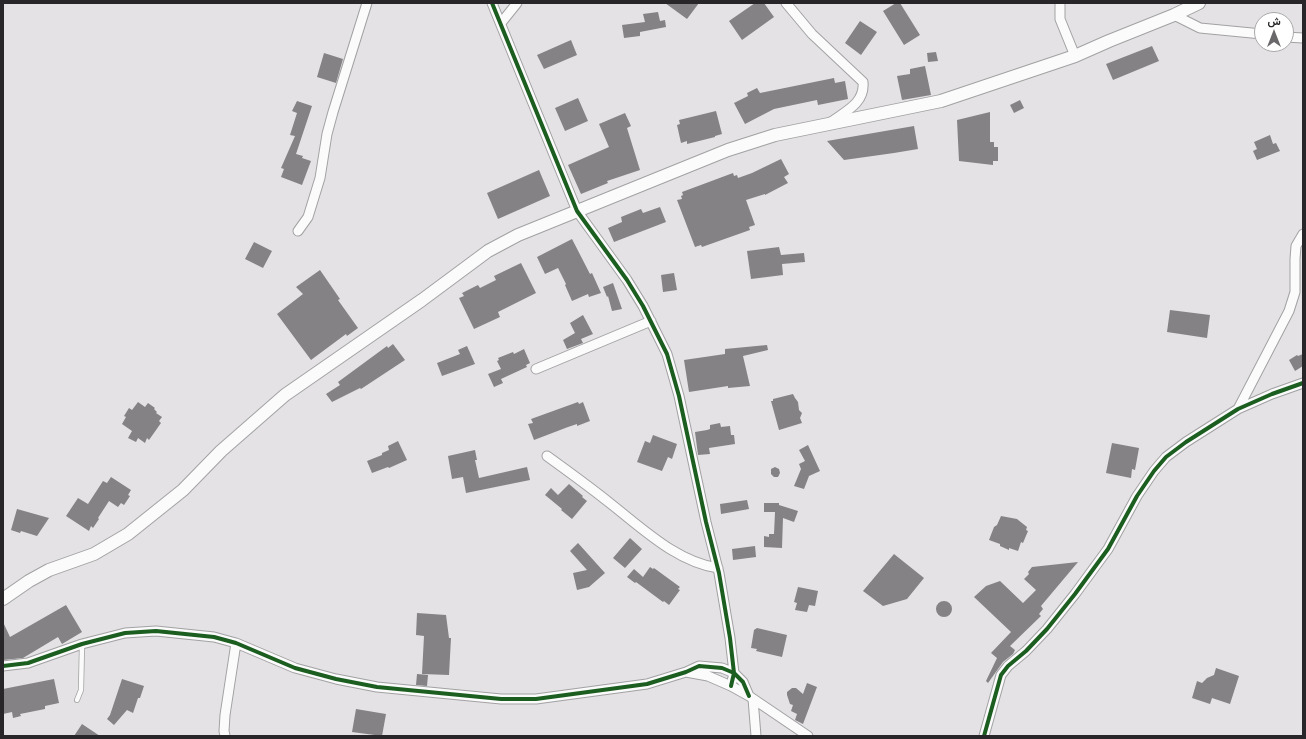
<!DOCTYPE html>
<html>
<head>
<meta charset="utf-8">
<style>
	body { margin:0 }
	#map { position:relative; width:1306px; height:739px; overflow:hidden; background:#e4e2e5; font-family:Mulish,Vazirmatn,sans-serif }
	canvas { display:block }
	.frame { position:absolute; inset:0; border:4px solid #282628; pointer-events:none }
	.north { position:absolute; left:1254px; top:12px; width:40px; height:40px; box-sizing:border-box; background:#fff; border:1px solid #a9a8a9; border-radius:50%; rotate:0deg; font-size:11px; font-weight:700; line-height:16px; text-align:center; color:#282628 }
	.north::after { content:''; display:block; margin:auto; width:14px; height:18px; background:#6a686a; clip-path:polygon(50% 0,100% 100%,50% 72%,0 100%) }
</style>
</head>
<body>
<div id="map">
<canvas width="1306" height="739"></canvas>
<div class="frame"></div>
<div class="north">ش</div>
</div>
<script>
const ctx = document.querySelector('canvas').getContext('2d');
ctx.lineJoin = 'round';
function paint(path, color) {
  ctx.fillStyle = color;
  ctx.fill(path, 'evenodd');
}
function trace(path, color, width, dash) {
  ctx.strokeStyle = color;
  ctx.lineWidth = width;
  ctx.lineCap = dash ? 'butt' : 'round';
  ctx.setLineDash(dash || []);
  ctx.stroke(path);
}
paint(new Path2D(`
	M665,3H699L687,19Z
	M755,3H764L774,17L742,40L729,21Z
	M896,3H900L920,35L904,45L883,11Z
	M658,12L660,21L665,20L666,27L640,32V36L624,38L622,25L645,22L643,14Z
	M860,21L877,32L861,55L845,43Z
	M571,40L577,55L544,69L537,55Z
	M1152,46L1159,61L1113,80L1106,64Z
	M936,52L938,61L928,62L927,53Z
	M324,53L343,59L336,83L317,77Z
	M925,66L931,95L902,100L897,76L910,74V69Z
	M834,78L835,83L845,81L848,99L818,105L817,100L774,109L745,124L734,103L748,96L747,93L757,88L760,93Z
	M578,98L588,121L565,131L555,108Z
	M1020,100L1024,108L1014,113L1010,105Z
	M297,101L312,106L296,154L303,156L302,158L311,161L302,185L281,177L284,169L281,168L295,136L290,135L297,113L292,111Z
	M716,111L722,134L715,136V137L687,144V141L681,143L677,125L680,124L679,120Z
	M990,112V142H994V147H998V161H993V165L959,161L957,120Z
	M625,113L631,126L627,128L640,170L607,181L608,183L581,194L568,165L609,147L599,124Z
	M914,126L918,149L894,153L844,160L827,141Z
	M1270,135L1273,144L1276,143L1280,151L1257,160L1253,151L1257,149L1254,142Z
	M781,159L789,174L784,177L788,183L765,195V194L746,200L755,225L749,227L750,230L702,247L701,245L695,247L677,200L682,199L681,196L683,195L682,192L733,173L734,176L737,175L738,178L752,173Z
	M539,170L550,196L498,219L487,193Z
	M660,207L666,222L614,242L608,228L622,222L621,217L641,209L643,213Z
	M572,239L590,274L592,273L601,293L589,297L588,294L572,301L565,285L566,284L558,268L545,274L537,257Z
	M254,242L272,251L263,268L245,259Z
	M779,247L781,255L804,253L805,262L782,264L783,275L751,279L747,251Z
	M521,263L536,293L498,312L500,317L474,329L459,298L464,296L462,293L478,285L480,288L496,280L494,276Z
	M320,270L340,299L338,300L358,328L347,336L346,334L311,360L277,314L303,294L296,287Z
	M674,273L677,290L663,292L661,275Z
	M613,283L622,309L612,311L608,296L607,297L603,287Z
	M1170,310L1210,315L1207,338L1167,332Z
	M583,315L593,334L581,339L583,343L567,349L563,340L575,333L570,323Z
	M393,344L405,360L361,389L360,388L332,402L326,394L340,385L338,382L387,346L388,348Z
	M767,345L768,350L743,356L750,386L728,388V386L689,392L684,360L725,354V349Z
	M467,346L475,364L442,376L437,363L460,354L458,350Z
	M524,349L530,363L526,365L527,367L501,379L503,383L494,387L488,374L501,369L497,361L499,360L498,358L513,352L514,354Z
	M1303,354V366L1295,371L1289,360L1297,355L1298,356Z
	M793,394L795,398L798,402L799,410L802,413L800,418L802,423L779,430L771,401H773V399Z
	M138,402L145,407L148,403L155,408L154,409L157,412L156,413L162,417L159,421L161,423L149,440L147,438L145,443L138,438L136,442L128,438L132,431L122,424L126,417L124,416L129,408L132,410Z
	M578,402L579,404L583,402L590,421L577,426V424L568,427L534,440L528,424L533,423L531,419Z
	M720,423L721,427L730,426L731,435H734L735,444L709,448L710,454L698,455L695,432L707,430L710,429V425Z
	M653,435L677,444L672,459L668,457L662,471L637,462L645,441L650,443Z
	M398,441L407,460L389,468L388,467L372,473L367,461L382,455V453L389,450L388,446Z
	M1112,443L1139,448L1135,470L1132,469L1131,478L1106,473Z
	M808,445L820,471L809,476L804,489L794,486L801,469L799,464L805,461L799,450Z
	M475,450L477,460H475L479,478L527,467L530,480L466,493L463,477L452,479L448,456Z
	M775,467L779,469L780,473L778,477H774L771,474V469Z
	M111,477L131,490L128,495L130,496L124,505L121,503L118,507L109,501L98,518L99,519L93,528L91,526L89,531L66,516L78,498L88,504L103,481L107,483Z
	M569,484L583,496L582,497L587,501L572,519L561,510L562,509L545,495L551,488L558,495Z
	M747,500L749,509L721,514L720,504Z
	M764,503H779V505L798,511L794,522L783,518L782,548L764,547V536L769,537V534H774L775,512H764Z
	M17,509L49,518L37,536L21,531L20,533L11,530Z
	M1001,516L1017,519L1027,527L1026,530L1028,531L1023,543L1021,542L1018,551L1009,548V550L1000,546V544L989,540L994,527L997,525Z
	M630,538L642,549L625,568L613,558Z
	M578,543L605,573L589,587L577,590L573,573L587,570L570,551Z
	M755,546L756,557L733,560L732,549Z
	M894,554L924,578L907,599L883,606L863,591Z
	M1078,562L1041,606L1043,609L1039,614L1041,616L1010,646L1015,650L1013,654L1003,662L988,683L986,681L997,658L991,653L1011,632L974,597L986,586L1000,581L1023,603L1036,590L1024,579L1029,574L1028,572L1032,567Z
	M650,567L653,569L654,568L680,587L678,589L680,590L669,605L664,601L663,602L636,582L635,583L627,577L634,569L643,577Z
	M798,587L818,591L815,606L809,605L807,612L795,610L797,603L794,602Z
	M936 609a8 8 0 1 1 16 0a8 8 0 1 1-16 0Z
	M66,605L82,632L62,644L58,637L23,658L3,660V622L10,637Z
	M417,613L446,615L449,638H451L449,675L422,674L424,636L416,635Z
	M757,628L787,635L782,657L756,651L757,649L751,648L754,630Z
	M1216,668L1239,676L1230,704L1212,698L1210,704L1192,698L1197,681L1202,683L1207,678L1214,675Z
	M417,674L428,675L427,686L416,685Z
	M54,679L59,703L45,706V709L20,714L21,716L13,718L12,712L3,714V689Z
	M122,679L144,686L140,698H138L133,713L127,710L114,725L107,719L110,715Z
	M807,683L817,687L803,724L795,720L797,714L791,711L793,705L790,704L787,695V692L792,688H796L803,694Z
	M356,709L386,714L382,736L352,732Z
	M82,724L100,736H74Z`), '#848284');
const service = new Path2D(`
	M77,700L81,690L82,644`);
const minor = new Path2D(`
	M492,3L577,211L627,280L643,306L667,354L679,396L706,522L719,573L730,638L734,673L731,686
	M786,3L812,34L863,82C865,103 846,111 831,122
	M1060,3V19L1075,56
	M1174,15L1200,28L1262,34
	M501,23L517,3
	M1286,37L1303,38
	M298,231L308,217L320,178L327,134L333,112L367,3
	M536,369L651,321
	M1238,409L1289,311L1295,292V259L1296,246L1303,234
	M547,456C569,472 590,487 611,504C643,529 677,562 718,568
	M3,666L28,663L82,644L125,633L156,631L214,637L236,643L295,668L336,679L377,687L501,699H536L647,684L686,672L699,666L722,668L734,673L743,682L749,696
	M686,672L708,676L731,686L749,696L808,736
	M753,699L756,736
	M225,736L224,731L225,715L236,643
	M984,736L1001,675L1008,666L1026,651L1047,629L1075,594L1108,549L1137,496L1154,471L1166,457L1186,442L1238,409L1272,394L1303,383`);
const secondary = new Path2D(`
	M3,599L29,581L49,570L94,554L128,534L183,490L221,451L285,395L422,300L488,251L518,235L728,150L775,135L941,101L1075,56L1109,41L1174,15L1199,3`);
trace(service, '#a2a1a3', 6);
trace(minor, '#a2a1a3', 11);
trace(secondary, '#a2a1a3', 14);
trace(service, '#fbfbfb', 4.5);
trace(minor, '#fbfbfb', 9);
trace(secondary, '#fbfbfb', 12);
trace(new Path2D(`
	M492,3L577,211L627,280L643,306L667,354L679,396L706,522L719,573L730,638L734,673L731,686
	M3,666L28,663L82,644L125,633L156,631L214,637L236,643L295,668L336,679L377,687L501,699H536L647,684L686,672L699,666L722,668L734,673L743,682L749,696
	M984,736L1001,675L1008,666L1026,651L1047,629L1075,594L1108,549L1137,496L1154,471L1166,457L1186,442L1238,409L1272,394L1303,383`), '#1b5e20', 4);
</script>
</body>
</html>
